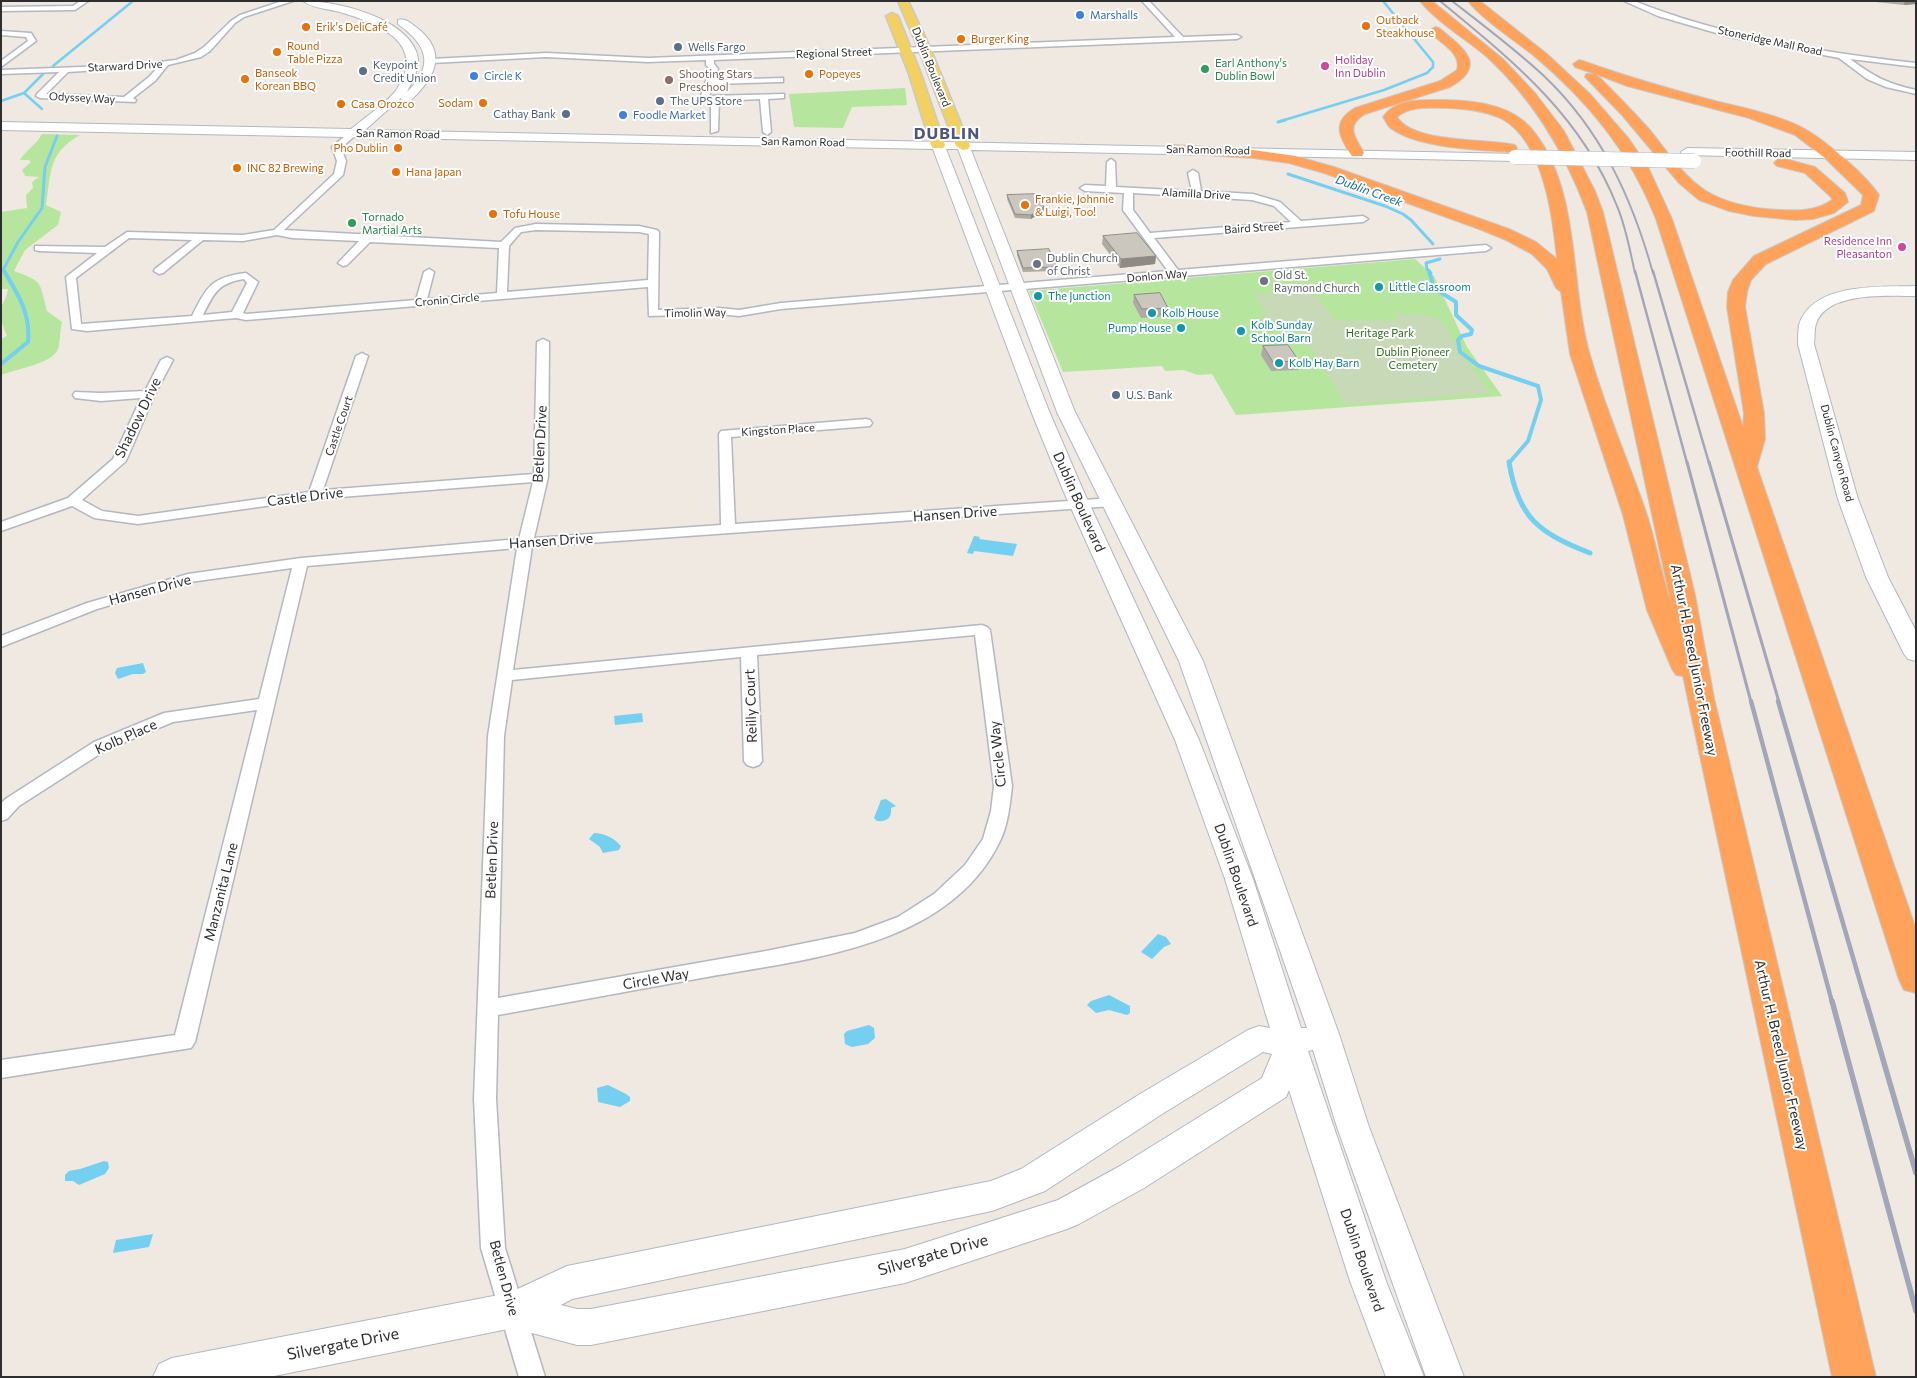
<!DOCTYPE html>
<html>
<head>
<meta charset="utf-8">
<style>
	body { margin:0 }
	#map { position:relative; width:1917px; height:1378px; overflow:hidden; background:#efe9e1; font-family:Commissioner,sans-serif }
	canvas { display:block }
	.frame { position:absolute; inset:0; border:2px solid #2e2e2e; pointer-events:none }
</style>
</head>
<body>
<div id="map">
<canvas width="1917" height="1378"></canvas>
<div class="frame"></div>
</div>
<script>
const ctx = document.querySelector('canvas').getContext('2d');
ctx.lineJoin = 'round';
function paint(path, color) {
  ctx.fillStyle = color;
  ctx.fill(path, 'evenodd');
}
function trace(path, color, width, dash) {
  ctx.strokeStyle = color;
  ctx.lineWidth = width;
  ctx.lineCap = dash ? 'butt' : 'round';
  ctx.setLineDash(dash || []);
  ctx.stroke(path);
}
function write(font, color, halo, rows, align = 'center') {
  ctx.font = font + ' Commissioner,sans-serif';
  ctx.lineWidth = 4;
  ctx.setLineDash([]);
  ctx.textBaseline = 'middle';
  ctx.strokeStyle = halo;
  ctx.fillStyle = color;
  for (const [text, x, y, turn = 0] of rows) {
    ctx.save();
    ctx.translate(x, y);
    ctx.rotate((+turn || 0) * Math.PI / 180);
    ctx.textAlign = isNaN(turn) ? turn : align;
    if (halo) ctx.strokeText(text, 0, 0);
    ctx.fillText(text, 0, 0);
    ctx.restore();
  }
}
paint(new Path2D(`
	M905,88L907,105L852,107L843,128L794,127L789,94Z
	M42,134L80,135C48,153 51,173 46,205L61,212L58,225L25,250L14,271C43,282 39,280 47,311L62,322C60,329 60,345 58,349C52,364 16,369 1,375V339L7,336C3,327 0,318 1,308C3,302 7,297 8,289H1V212L27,208L26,195L33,188L32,182L39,177L25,176L22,170L31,162L29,160H20C26,150 37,144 42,134Z
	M1415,259L1434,276L1467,347L1502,396L1236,415L1212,374L1198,375L1183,370L1165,371L1162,366L1063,372L1029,291Z`), '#b6e59e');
paint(new Path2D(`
	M1309,292L1318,299L1337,321L1398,320L1395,315L1421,314L1439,319L1490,393L1346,404L1300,331L1283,327L1262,318L1261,315L1267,314L1254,295Z`), '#c8d9b8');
paint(new Path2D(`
	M974,536L980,537L979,539L1017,544L1013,556L974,551L973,554L967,553Z
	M143,663L146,672L143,674H133L118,679L115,673L117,668Z
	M642,713L643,722L615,725L614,716Z
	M886,799L896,806L891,808C892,818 887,822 877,821L874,818L881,800Z
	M594,833C604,833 614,838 621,846L619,850L603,853L600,847L589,839Z
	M1158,934L1166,937L1171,944L1164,947L1152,959L1141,952Z
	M1109,995L1130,1006V1013L1127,1015L1109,1010L1096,1013L1087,1005L1091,1001Z
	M869,1025L874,1028L875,1038L868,1044L852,1047L845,1044L844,1034L847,1031Z
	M608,1085L626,1094L630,1097V1101L620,1107L598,1102L597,1088Z
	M104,1161L108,1162L109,1168L105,1174L79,1185L73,1181H65V1175L69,1171L80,1169Z
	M153,1234L149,1247L113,1253L116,1240Z`), '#75cff0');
trace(new Path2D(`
	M53,66L133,1
	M24,93L43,74
	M24,93L42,109
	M1,101L24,93
	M1281,121L1384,90L1427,73L1433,67V62L1383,1`), '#75cff0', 2.5);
trace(new Path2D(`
	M1278,122L1285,120
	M1288,174L1385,206L1403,214L1411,220L1433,244
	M5,273L3,270L18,242L42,208L45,167L57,136
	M1431,273L1427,269L1426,263L1440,259`), '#75cff0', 3);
trace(new Path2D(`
	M1429,271L1434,288L1456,302V315L1472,330L1471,334L1462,336L1458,340L1460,352L1479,366L1538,386L1541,400L1528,441L1509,463
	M1,364L28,342C31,314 18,294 4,271`), '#75cff0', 4);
trace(new Path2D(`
	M1509,462C1518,518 1539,533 1590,553`), '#75cff0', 5);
const street = new Path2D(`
	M80,1H88L75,10L1,11V7L73,6Z
	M282,1H293L244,17L235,23L210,51L201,57L168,65L155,81L133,98L136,100L135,102L40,98L36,96L37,94L59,72L1,74V70L134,65L176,60L195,53L204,47L231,21L240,15ZM159,66L149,77L124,97L46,94L68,72Z
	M1142,1H1149L1183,37L1237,35L1241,37L1237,39L714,60V64L718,69L714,80L783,78V82H780L713,84L709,96L784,94V98L768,99L771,132L767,135L763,132L760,99L719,101L718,131L711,133V101H704L700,99L710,69L706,65V60L648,62L546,57L432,63L428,61L432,59L546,53L648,58L1175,37Z
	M1624,1H1634C1725,37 1819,52 1916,63V67L1850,59C1875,77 1885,83 1916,90V94L1886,87L1867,79L1839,58L1730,37L1658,16Z
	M1,31L31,33L36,41L1,67V61L28,41L26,37L1,35Z
	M351,131L358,133L341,148L346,161L343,175L284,230L501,242L515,228L536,224L639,226L657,230L659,232L658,310L719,308L739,310L781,303L1168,271L1123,210L1124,193L1085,191L1080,188L1085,185L1106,186L1107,162L1111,159L1115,162L1116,187L1192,191L1188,173L1193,170L1198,173L1201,191L1253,194L1280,202L1301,221L1363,216L1368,219L1363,222L1154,238L1178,270L1486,245L1491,248L1486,251L781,309L739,316L719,314L649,316L648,287L246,320L236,318L87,331L72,329L66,277L97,253L39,251L35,250V246L105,247L127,232L243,235L274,230L334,174L337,161L332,147ZM1133,193L1252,200L1274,206L1291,222L1150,233L1133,210ZM536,230L639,232L649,234L648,280L507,292L509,246L521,232ZM277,235L292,238L359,241L338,263L343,266L347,265L370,242L499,248L497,293L427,299L434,272L429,269L424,272L416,300L246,314L243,313L258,282L246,273C212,277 207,286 192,316L81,324L76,278L129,238L192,240L155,269L154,271L159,274L163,273L203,240L243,241ZM244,279L247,283L232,312L203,315C214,293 218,283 244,279Z
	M543,339L549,342L548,477L534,538L721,525L719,434L721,431L866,419L870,420L872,423L870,426L731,437L735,524L1112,498L1119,502L1112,506L532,547L513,670L982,625L987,627L990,630L1012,786C1010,804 1008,825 1000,841C949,947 808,959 707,977C637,990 568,1002 498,1015L496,1099L505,1248L545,1377H519L481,1248L474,1099L488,736L517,548L307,566L195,1042L191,1048L1,1078V1060L175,1035L257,710L173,722L106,750L19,806L7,819L1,821V803L7,798L94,742L164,713L259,699L292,568L190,582L97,609L1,647V636L87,603L188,574L301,558L519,539L533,482L315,499L138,524L94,518L72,506L1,531V522L68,498L113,459L141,398L101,401L75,398L73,395L75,392L101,393L145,391L161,360L167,357L173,360L155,394L126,461L82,500L102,511L138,516L309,492L356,356L362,353L368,356L323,490L534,474L537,342ZM975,635L994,786L991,811L983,839L965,865L934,894L898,917L855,933L766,951L498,998L504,736L512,680L741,657L744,761L747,765L753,767L759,765L762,761L757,655Z`);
const secondary = new Path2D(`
	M303,1C337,1 402,17 416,51C422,65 413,80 407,92C435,65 427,45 398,24V20C406,18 410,23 416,27C449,52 435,78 410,101H402L401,98L365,130L1520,154L1521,157L1515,161L971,150L1075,412L1203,661L1339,1034L1369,1127L1464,1377H1426L1337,1127L1313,1050L1308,1051L1386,1281L1424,1377H1386L1350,1281L1289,1090L1286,1097L1144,1188L1079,1224L1067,1229L905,1283L591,1345H577L513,1328L269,1377H153L159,1364L172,1358L509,1293L567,1266L991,1181L1021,1169L1140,1094L1248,1030L1259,1026L1270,1028L1225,879L1175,740L1063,490L1031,411L933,149L1,130V122L351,129C363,119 389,101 397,89C427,44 380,24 343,13C332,9 313,9 303,1ZM946,149H958L1057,412L1179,661L1307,1028H1301L1253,879L1199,740L1083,490L1049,411ZM1263,1052L1272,1054L1262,1078L1120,1166L1058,1200L905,1249L591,1309H577L561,1305L572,1299L992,1211L1045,1191L1162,1114Z
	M1687,148L1916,152V160L1682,155L1681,152Z
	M1916,286V296C1889,296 1826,291 1816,324C1814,330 1815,338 1814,344L1858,499L1888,577L1916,631V661L1908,659L1904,654L1866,577L1838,499L1798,344C1798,338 1798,331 1799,325C1812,282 1881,287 1916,286Z`);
const primary = new Path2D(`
	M898,1H908L931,50L970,146L968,149L963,150L956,146L919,50Z
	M892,13L898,16L921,74L945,145L943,148H933L931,145L909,74L886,16Z`);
const highway = new Path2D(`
	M1420,1H1432L1503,59L1535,93L1564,131L1595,191L1603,212L1695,595L1714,698L1876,1377H1832L1683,676L1676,675L1672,669L1647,610L1623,515L1570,354L1561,292L1556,288L1547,269L1532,254L1506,240L1479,229L1324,173L1289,163L1253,158L1175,153L1170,152L1168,149L1170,146L1175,145L1253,150L1295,156L1334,167L1509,229L1536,242L1557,259C1553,218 1544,144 1504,120C1488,111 1467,109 1448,108C1432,108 1410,105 1397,117C1414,144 1487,138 1515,145L1517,148L1515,151L1510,152C1478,150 1418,148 1392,129C1388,127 1386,121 1383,117C1396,98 1421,100 1442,100C1472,100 1509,104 1530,127C1582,187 1569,283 1590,355C1605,408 1628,460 1646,512C1656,542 1661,573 1671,603L1587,212C1565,153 1534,100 1487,57C1466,39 1437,22 1420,1Z
	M1468,1H1480L1547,54L1590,94L1629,139L1648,167L1672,219L1743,427L1744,413L1727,307L1728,292L1733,280L1754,256L1861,205L1863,195L1825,158L1795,135L1749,118L1627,86L1596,74C1614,92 1632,110 1649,129C1666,150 1684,177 1706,191C1727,204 1757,209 1780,210C1799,211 1816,211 1832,200L1831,197L1805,173L1777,166L1774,163L1777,160L1782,158L1815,167L1845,193L1848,202L1834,213L1813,219L1795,220L1754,216L1729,211L1699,200L1679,183L1622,115L1585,77L1586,74H1595L1575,67L1573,64L1579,60L1583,61C1627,77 1670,89 1715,101C1741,107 1782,116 1805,129C1827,142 1865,174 1879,195L1874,211L1766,264L1751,280L1747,292L1745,307L1764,413L1765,439L1757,467L1916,929V993L1904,990L1899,980L1656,219C1629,151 1589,102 1533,55C1514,40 1482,19 1468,1Z
	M1435,27L1439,28C1463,48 1489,65 1450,87L1365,114C1345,126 1355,137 1364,153L1362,156H1352C1339,137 1331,122 1355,108L1440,81L1457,70C1462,52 1439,43 1429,31Z`);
trace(street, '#b4b7c1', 3);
trace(secondary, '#b4b7c1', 2);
trace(primary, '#c9c9c9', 3);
trace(highway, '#c9c9c9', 2);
paint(street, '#fff');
paint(secondary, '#fff');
paint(primary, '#f2d163');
paint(highway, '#ffa35c');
trace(new Path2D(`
	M1440,1C1513,61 1581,115 1617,206C1626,227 1630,251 1635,273
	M1452,1C1483,25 1515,49 1544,76C1601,130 1632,198 1653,273`), '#a3a6b8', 2);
trace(new Path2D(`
	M1635,271L1687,463
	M1653,271L1709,463`), '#a3a6b8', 2.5);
trace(new Path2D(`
	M1687,462L1751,702
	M1709,462L1779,702`), '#a3a6b8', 3);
trace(new Path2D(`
	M1751,701L1832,1002
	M1778,701L1866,1002`), '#a3a6b8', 4.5);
trace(new Path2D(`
	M1832,1001L1916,1311
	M1866,1001L1916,1173`), '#a3a6b8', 5.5);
const secondaryBridge = new Path2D(`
	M1515,157L1694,161`);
trace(secondaryBridge, '#b4b7c1', 15, []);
trace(secondaryBridge, '#fff', 14);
paint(new Path2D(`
	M1866,1H1916V4L1904,5Z
	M1007,195L1044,211L1031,219L1015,218L1007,199Z
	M1103,236L1156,256L1155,264L1120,268L1102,244Z
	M1017,251L1057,267L1056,271L1023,272L1017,255Z
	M1134,295L1168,308V316L1141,318L1133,303Z
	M1263,346L1299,361L1298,370L1271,371L1261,355Z`), '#afaba4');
paint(new Path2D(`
	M1905,1H1916V4L1904,5Z
	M1044,207V211L1031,219V215Z
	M1156,256L1155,264L1120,268L1121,259Z`), '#8e8b86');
const building = new Path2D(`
	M1037,194L1044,207L1031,215L1015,214L1007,195Z
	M1137,233L1156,256L1121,259L1103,236Z
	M1049,249L1057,267L1023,268L1017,251Z
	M1160,293L1168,308L1142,309L1134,295Z
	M1288,345L1299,361L1273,362L1263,346Z`);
paint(building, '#cbc7bf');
trace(building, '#8e8b86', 1);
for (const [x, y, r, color] of [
	[1080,15,5,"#3f7fe0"],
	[1366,26,5,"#e8710a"],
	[306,27,5,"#e8710a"],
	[961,39,5,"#e8710a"],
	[678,47,5,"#5c6f8a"],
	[277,52,5,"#e8710a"],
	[1325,66,5,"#d1479c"],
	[1205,69,5,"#2e9e5b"],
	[363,71,5,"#5c6f8a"],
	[809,74,5,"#e8710a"],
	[474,76,5,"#3f7fe0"],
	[245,79,5,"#e8710a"],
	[669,80,5,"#8d6e63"],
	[660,101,5,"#5c6f8a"],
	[483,103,5,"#e8710a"],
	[341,104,5,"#e8710a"],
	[566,114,5,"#5c6f8a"],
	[623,115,5,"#3f7fe0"],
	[398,148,5,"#e8710a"],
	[237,168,5,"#e8710a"],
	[396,172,5,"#e8710a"],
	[1025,205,5,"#e8710a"],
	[493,214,5,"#e8710a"],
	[352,223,5,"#2e9e5b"],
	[1902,247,5,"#d1479c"],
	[1037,264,5,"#6b7280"],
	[1264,281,5,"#6b7280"],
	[1379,287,5,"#0f9aa8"],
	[1038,296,5,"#0f9aa8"],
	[1152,313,5,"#0f9aa8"],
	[1181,328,5,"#0f9aa8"],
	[1241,331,5,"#0f9aa8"],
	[1279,363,5,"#0f9aa8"],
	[1116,395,5,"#5c6f8a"]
]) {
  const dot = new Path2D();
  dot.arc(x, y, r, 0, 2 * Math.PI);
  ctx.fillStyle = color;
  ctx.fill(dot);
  trace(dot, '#fff', 2);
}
write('11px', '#366cbe', '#fff', [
	["Marshalls",1090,15],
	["Circle K",484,76],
	["Foodle Market",633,115]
], 'left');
write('11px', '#c56008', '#fff', [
	["Outback",1376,20],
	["Steakhouse",1376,33],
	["Erik's DeliCafé",316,27],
	["Burger King",971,39],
	["Round",287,46],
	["Table Pizza",287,59],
	["Banseok",255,73],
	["Korean BBQ",255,86],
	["Popeyes",819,74],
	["Sodam",473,103,"right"],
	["Casa Orozco",351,104],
	["Pho Dublin",388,148,"right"],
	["INC 82 Brewing",247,168],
	["Hana Japan",406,172],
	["Frankie, Johnnie",1035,199],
	["& Luigi, Too!",1035,212],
	["Tofu House",503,214]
], 'left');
write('11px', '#2e2e2e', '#fff', [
	["Stoneridge Mall Road",1770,41,12],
	["Regional Street",834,53,-2],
	["Starward Drive",125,66,-3],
	["Dublin Boulevard",931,67,68],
	["Odyssey Way",82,98,3],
	["San Ramon Road",398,134,1],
	["San Ramon Road",803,142,1],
	["San Ramon Road",1208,150,1],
	["Foothill Road",1758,153,1],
	["Alamilla Drive",1196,194,3],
	["Baird Street",1254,228,-4],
	["Donlon Way",1157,276,-5],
	["Cronin Circle",447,300,-5],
	["Timolin Way",695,313,-1],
	["Castle Court",339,426,-71],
	["Kingston Place",778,430,-4],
	["Dublin Canyon Road",1837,453,75]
]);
write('11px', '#4e5e75', '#fff', [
	["Wells Fargo",688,47],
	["Keypoint",373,65],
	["Credit Union",373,78],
	["The UPS Store",670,101],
	["Cathay Bank",556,114,"right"],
	["U.S. Bank",1126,395]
], 'left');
write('11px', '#b23c85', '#fff', [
	["Holiday",1335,60],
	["Inn Dublin",1335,73],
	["Residence Inn",1892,241,"right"],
	["Pleasanton",1892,254,"right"]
], 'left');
write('11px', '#27864d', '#fff', [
	["Earl Anthony's",1215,63],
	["Dublin Bowl",1215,76],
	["Tornado",362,217],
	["Martial Arts",362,230]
], 'left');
write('11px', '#785e54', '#fff', [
	["Shooting Stars",679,74],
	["Preschool",679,87]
], 'left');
write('11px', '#5b616d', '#fff', [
	["Dublin Church",1047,258],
	["of Christ",1047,271],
	["Old St.",1274,275],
	["Raymond Church",1274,288]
], 'left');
write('11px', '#0d838f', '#fff', [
	["Little Classroom",1389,287],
	["The Junction",1048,296],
	["Kolb House",1162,313],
	["Kolb Sunday",1251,325],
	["School Barn",1251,338],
	["Pump House",1171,328,"right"],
	["Kolb Hay Barn",1289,363]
], 'left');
write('11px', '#2c6e1b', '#fff', [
	["Heritage Park",1380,333],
	["Dublin Pioneer",1413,352],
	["Cemetery",1413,365]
]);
write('italic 12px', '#0d6fa3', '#fff', [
	["Dublin Creek",1369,191,20]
]);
write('14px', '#2e2e2e', '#fff', [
	["Shadow Drive",138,418,-64],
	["Betlen Drive",540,444,-87],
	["Castle Drive",305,497,-7],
	["Dublin Boulevard",1079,502,66],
	["Hansen Drive",955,514,-4],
	["Hansen Drive",551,541,-4],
	["Hansen Drive",150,590,-15],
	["Arthur H. Breed Junior Freeway",1694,660,79],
	["Reilly Court",751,706,-92],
	["Kolb Place",126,737,-24],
	["Circle Way",998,754,-96],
	["Betlen Drive",492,860,-88],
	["Dublin Boulevard",1236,875,71],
	["Manzanita Lane",221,892,-76],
	["Circle Way",656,979,-10],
	["Arthur H. Breed Junior Freeway",1781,1055,77],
	["Dublin Boulevard",1362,1260,71],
	["Betlen Drive",504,1278,75]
]);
ctx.letterSpacing = '1px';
write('bold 16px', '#4d5680', '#fff', [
	["DUBLIN",947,134]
]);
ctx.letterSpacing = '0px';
write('16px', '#2e2e2e', '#fff', [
	["Silvergate Drive",933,1255,-16],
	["Silvergate Drive",343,1344,-11]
]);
</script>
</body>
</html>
